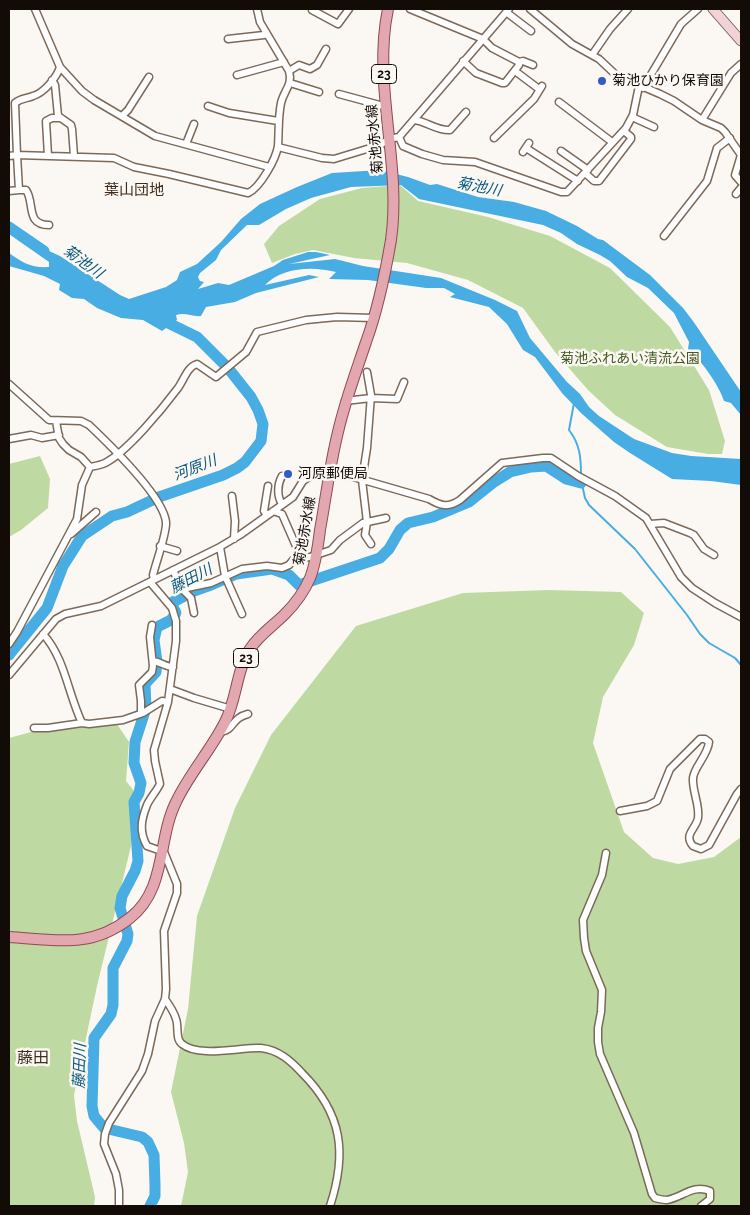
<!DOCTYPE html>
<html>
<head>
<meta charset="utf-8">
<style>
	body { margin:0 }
	#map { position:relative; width:750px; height:1215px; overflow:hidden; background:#fbf7f3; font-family:Raleway,sans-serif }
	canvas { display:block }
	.frame { position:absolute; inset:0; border:10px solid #130c06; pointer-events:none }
</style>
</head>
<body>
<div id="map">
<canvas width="750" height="1215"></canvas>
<div class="frame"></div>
</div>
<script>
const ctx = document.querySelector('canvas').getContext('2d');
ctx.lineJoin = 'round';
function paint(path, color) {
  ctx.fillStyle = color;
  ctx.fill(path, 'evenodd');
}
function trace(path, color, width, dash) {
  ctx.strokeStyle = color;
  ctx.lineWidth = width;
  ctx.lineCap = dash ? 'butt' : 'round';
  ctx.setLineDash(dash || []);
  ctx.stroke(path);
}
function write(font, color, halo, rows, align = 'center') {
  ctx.font = font + ' Raleway,"Noto Sans JP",sans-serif';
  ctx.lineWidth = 5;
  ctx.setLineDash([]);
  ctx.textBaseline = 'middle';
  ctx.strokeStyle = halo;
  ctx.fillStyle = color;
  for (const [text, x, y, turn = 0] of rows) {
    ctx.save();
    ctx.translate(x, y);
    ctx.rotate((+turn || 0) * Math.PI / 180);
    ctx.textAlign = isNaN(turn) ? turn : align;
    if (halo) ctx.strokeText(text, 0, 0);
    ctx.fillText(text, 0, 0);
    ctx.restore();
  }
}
paint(new Path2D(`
	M400,185L418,201L488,217L550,236L610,268L670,327L709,390L725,441L722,454H708L667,447L615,415L588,390L555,352L523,308L468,280L407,263L354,258L313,250L295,254L272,263L264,244L279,226L320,199L362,188Z
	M40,456L50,479L48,508L21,530L9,537V464Z
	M549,590L621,592L644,613L634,645L603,697L593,743L624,832L653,858L678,864L714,857L741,837V1206H181L188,1172L184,1143L171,1092L188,1009L197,916L235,808L271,735L356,626L463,593Z
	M115,721L129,742L126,781L134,791L131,846L97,986L74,1095L77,1121L95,1197L94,1206H9V738L31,732Z`), '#bedaa2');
paint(new Path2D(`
	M380,170L408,177L430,185L437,184L478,197L514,202L546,211L577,226L598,239L603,240L650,275L683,308L693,321L741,392V415L731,403L724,401C719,385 701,360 688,349L689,342L674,313L648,288L627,277L610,261L600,255L577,244L561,233L543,225L419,199L401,185L351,187L311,198L286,209L259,225H247L221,250L216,260L200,273L198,277L200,281L204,282L198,289L218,283L229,285L274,266L283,260L308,252H316L330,255L289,264L335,259L363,266L441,278L495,300L517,311L530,338L567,382L580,394L589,407L599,416L634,439L672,453L691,456L741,459V485L711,481L672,479L630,453L614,442L581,413L562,393L535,357L523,350L507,324L489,307L450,297L455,294L444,288H426L368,280L329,279L336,272C313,266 282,267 265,285L309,275L319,277L256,293L235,302L206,307L201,316C192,317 185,312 176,315L177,320L162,331L143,320L121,318L97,308L84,299L72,298L59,290L60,284L44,276L9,266V253C23,263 31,268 49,267V262L9,234V231L12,234L60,256L120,295L129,299L166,287L177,280L180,272L197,264L221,242L241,219L260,204L297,187L332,173Z`), '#48ade3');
trace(new Path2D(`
	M574,403L569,430C580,444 581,458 581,475
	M581,480L585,498L589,505L635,549L687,615L700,634L709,643L735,658L741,665`), '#48ade3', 2);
trace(new Path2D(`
	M9,227L44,251
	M9,655L47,608L63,566L82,536L112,516L127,512L159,497L223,475L237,468L245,462L261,441L263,424L258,410L251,397L228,368L197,337L158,318
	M150,1206L155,1196V1185L154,1155L148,1142L142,1137L104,1128L94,1116L92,1106L94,1038L111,1014L113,1005V968L127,941L128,934L120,908L122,896L135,871L138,861L134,802L139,793L141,783L134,763L135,742L146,708L145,684L156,672L157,662L154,640L157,627L171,620L176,613L171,603L194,591L211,585L236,574L272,569L289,575L299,585L380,558L389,549L400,530L408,523L433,517L469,502L494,482L510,472L531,467L546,466L566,479L581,483`), '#48ade3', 11);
const street = new Path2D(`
	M35,9L60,67L82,91L94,100L155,136L269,167
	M313,9L312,10L338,24L349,9
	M410,9L483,39L492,48L519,62V65L505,83H502L476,73L463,61
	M530,9L572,44L599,59L616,75L660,94L674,101L702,120L721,128L725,132L741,155
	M506,12L531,31
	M228,39L264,35L266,32
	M592,55L610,29L628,9
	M519,62L523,61L533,65
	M60,67C57,77 44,93 33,96C26,99 21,98 15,103L17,155L114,158L134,167L169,174L248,193C260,188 276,159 278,146C279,131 278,118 281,103C284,90 293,85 289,71L260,22L257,9
	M289,71L299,65L310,69L317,65L326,49
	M515,71L539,89
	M237,75L284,62
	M52,80L55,85L58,116L71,125L72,129L74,156
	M290,83L319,92
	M643,88L681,24L698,9
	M339,94L387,107
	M559,102L612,142
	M208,106L229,113L278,121
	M123,115L128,110L149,77
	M632,117L654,127
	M414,120C426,121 437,131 450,130L466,112
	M702,120L731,73L741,64
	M399,137L403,146L422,154L443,160L475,162L561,192H567L626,128L633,115L639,86
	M494,138L534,99L542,86
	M186,144L194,124
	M278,147L322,158L334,159L380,145L389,139L399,137L509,9
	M526,148L578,181
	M561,151L588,170
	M523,152L529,143
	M741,155L735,175L741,182
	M9,156L17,155L19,190H26C35,202 25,225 49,225
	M48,156L46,121L52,118H61
	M585,173L594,181H599L631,139V137L624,131
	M9,191L19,190
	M736,194L741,188
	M664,236L707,181L717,148L730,138
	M367,372L371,395L367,448L362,480L367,522L365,535L371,544
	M9,384L49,420L81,421L89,425C109,444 163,496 166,522C167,533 156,562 153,575L154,579
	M345,401L371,398L397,399L404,382
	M56,421L59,438L63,444L69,450L81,457L90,467
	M9,439L31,435L42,438L59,435
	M282,476C277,485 277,496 282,504
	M232,496L235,521L234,539
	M273,511L282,514L296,546
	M267,515L264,511L268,486
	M650,524L664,523L690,533L694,535L704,549L714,555
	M71,534L96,512
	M160,546L177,551
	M220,547L225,576L242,614
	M173,570L182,589L211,583L242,569L267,566L282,568L289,565L294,559L310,557L331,550L340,540L363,523L386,518
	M182,589L191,598L194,613
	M43,634C65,658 68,694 82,723
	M9,644L17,632L77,519L82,485L90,467C95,466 101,465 105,463C127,452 163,408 178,388C184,380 187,367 197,364L216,377L246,352L257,332L306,320L337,317L374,318
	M153,661C161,662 166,667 173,667
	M9,675L56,619L65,614L101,606L218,548L240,535L293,497L303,481L315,473L329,470L429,499C441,506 448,508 460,500L502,463L543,458H551L578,476L615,496L646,518L681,577L692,588L715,603L741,617
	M170,689L194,698L231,709
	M141,713V701L139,685L152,672L153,666L150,637L152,625
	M34,728H48L82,723L89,724L123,720L143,713L162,701L168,702
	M220,732C234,731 231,718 248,714
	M620,811L647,806L657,801L670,769L700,739H705L709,742C708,755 694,767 693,778C692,791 700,805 698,818C696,829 683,835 693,846L701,849L709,845L737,794L741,789
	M606,853L602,875L583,920L584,938L586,951L602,990L601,1012L598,1028V1042L600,1054L634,1133L652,1194L655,1198C659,1199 664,1200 667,1200C683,1197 693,1184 710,1191V1199L701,1206
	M165,999C170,1006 174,1012 176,1019C179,1027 175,1039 182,1044C199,1058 240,1047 261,1048C279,1050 291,1061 302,1073C343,1114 347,1154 330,1206
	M119,1206V1190L116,1174L104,1144L105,1134L109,1123L142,1071L148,1054L155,1021L165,999L166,989L164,931L177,893V884L164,852L147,846C139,832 141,820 147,805C150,798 156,792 160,784L155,761L154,750L168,702L176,641V621L172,608L150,582`);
const secondary = new Path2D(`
	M713,9L741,41`);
const primary = new Path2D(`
	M9,937C55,940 91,949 130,918C167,889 157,840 176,802C189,774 211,750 225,722C237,699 236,671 250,649C259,635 273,626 285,614C295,604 304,592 310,578C316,563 318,546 320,530C326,497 330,464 338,432C345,401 356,372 366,342C378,309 385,275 391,240C402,163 372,85 388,9`);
trace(street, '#7d6958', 9);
trace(secondary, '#7d6958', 11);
trace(primary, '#8e4a52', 12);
trace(street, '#fff', 6);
trace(secondary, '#f1d3d7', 9);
trace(primary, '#e3a7b0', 10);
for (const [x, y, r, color] of [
	[602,81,5,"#305bcb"],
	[288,474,5,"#305bcb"]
]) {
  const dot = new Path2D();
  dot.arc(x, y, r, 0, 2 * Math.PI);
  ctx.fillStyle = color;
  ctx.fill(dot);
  trace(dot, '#fbf7f3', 2);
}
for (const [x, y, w] of [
	[384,74,25],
	[246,658,25]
]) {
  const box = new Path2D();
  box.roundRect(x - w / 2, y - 9.5, w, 19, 4);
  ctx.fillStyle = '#fbf7f3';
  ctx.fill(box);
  trace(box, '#130c06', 1);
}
write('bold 12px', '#130c06', null, [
	["23",384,74],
	["23",246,658]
]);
write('14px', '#130c06', '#fbf7f3', [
	["菊池ひかり保育園",612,81],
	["河原郵便局",298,474]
], 'left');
write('14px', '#130c06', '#fbf7f3', [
	["菊池赤水線",375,139,-95],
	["菊池赤水線",305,531,-80]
]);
write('14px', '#3f591e', '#fbf7f3', [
	["菊池ふれあい清流公園",630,359]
]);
write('italic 15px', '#07597d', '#fbf7f3', [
	["菊池川",479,187,11],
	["菊池川",83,262,36],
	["河原川",195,468,-21],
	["藤田川",191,579,-27],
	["藤田川",80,1066,-88]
]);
write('15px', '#3f2d1e', '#fbf7f3', [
	["葉山団地",134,190]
]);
write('16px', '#3f2d1e', '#fbf7f3', [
	["藤田",33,1058]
]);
</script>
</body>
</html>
